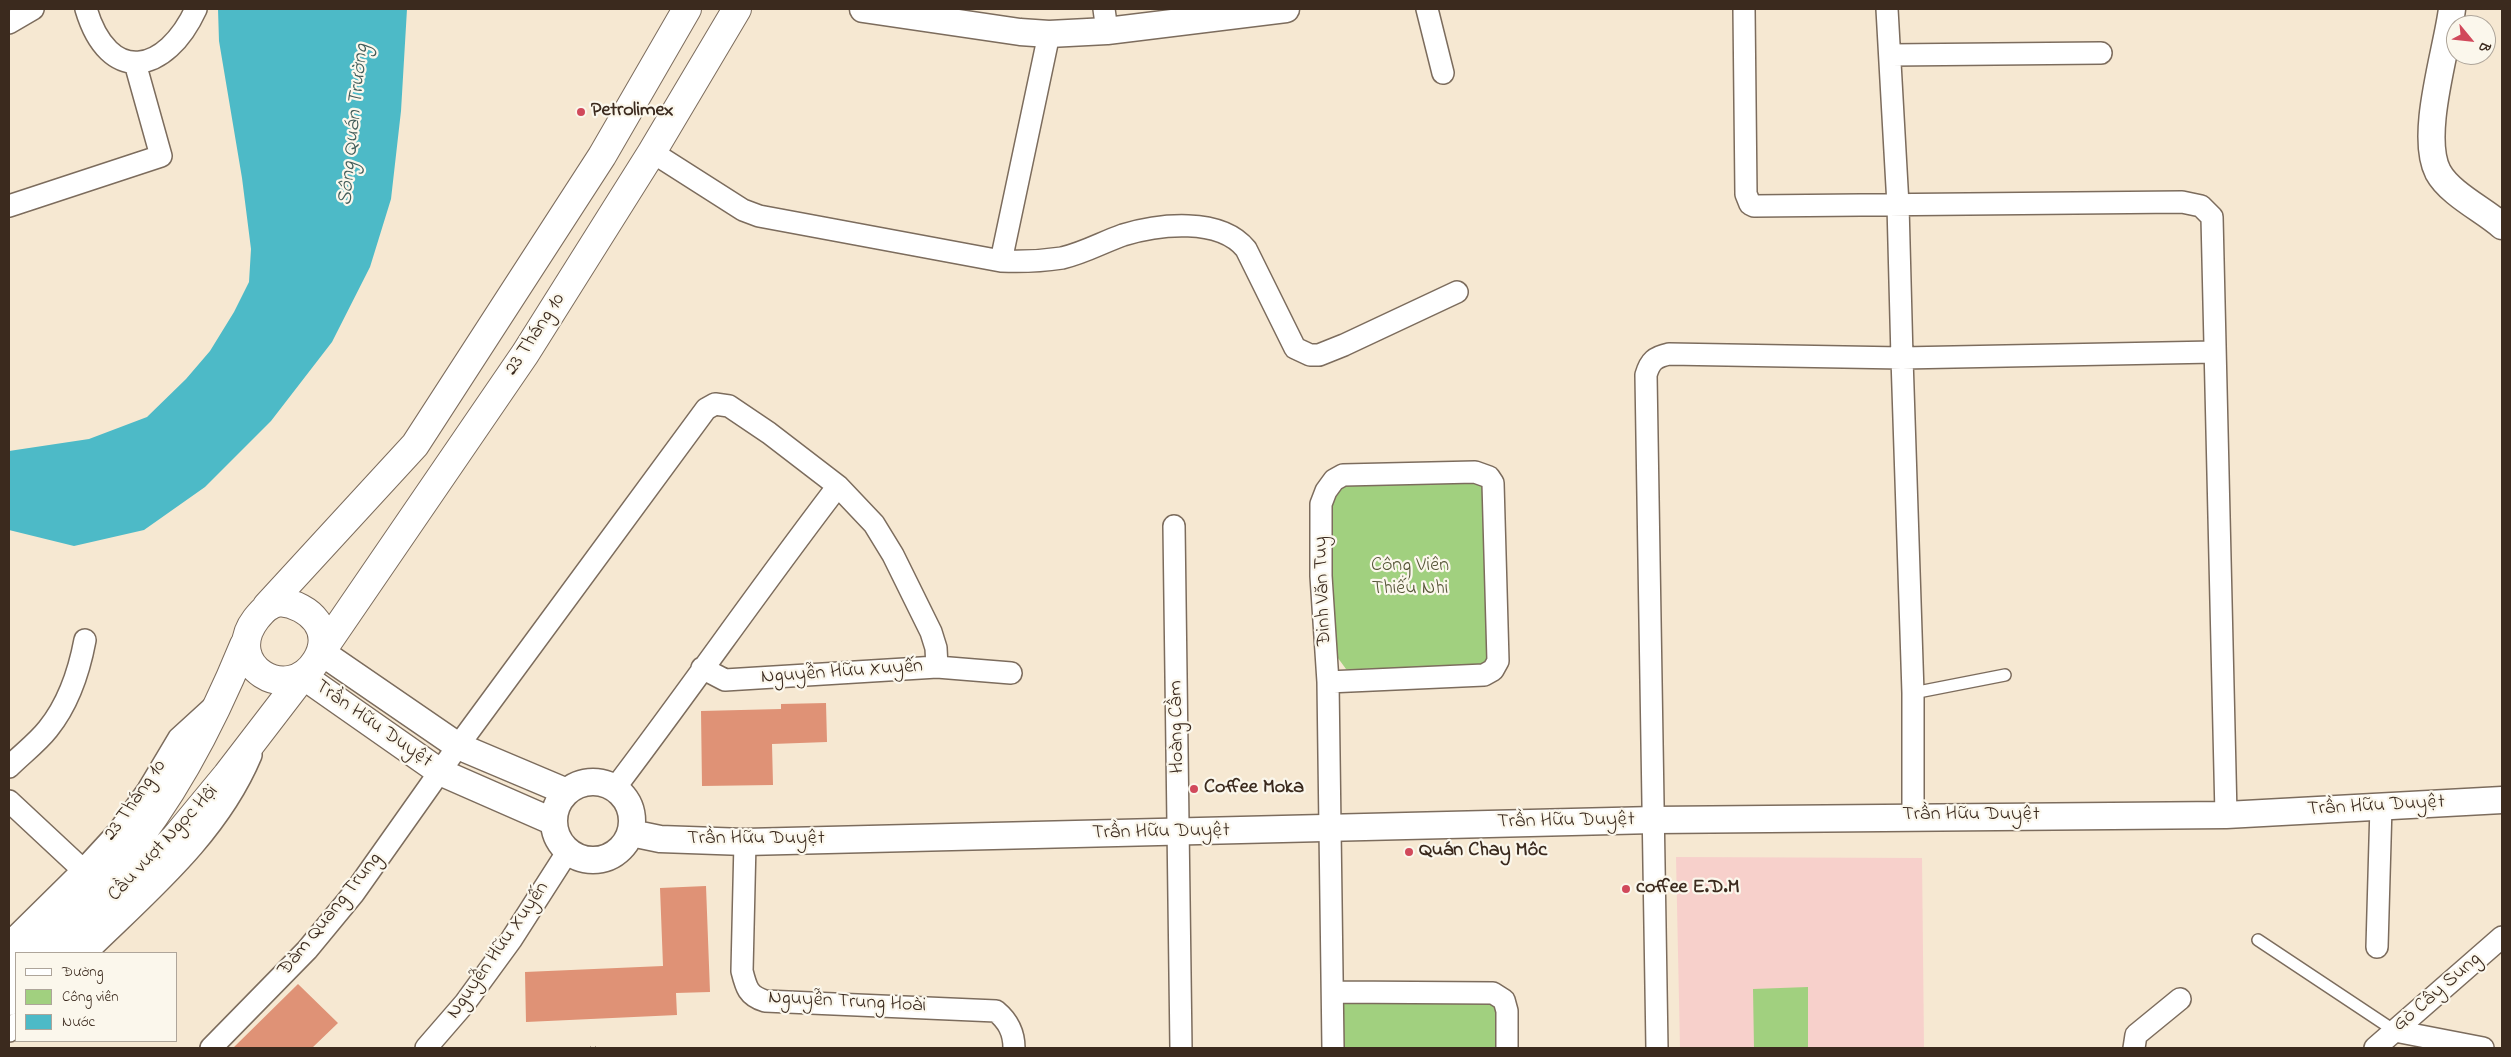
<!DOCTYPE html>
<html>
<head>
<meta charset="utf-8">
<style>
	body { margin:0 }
	#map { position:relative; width:2511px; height:1057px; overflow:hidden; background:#f6e8d2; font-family:"Indie Flower",sans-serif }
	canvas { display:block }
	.frame { position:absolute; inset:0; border:10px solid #3b2a1e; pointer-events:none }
	.legend { position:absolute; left:15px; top:952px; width:162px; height:90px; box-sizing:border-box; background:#fbf7ec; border:1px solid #aea59a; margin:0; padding:6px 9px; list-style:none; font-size:15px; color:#3b2a1e }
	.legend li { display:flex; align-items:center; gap:10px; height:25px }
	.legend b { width:25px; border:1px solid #aea59a }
	.north { position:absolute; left:2446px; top:15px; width:50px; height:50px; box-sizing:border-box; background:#fbf7ec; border:1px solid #aea59a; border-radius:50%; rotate:118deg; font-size:14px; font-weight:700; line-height:20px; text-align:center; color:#3b2a1e }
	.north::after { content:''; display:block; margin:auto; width:18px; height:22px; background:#d1495b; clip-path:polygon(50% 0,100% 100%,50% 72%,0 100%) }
</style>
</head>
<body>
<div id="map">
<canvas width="2511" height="1057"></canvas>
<div class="frame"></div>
<ul class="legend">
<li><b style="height:6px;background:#fff"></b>Đường</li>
<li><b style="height:14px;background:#a1d07f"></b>Công viên</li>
<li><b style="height:14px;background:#4dbac7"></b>Nước</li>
</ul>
<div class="north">B</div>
</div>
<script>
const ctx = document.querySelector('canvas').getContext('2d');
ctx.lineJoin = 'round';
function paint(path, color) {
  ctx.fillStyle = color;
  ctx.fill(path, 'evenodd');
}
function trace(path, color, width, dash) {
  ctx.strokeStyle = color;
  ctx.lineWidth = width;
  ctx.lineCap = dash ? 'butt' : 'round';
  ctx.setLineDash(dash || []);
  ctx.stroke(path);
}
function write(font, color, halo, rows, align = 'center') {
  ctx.font = font + ' "Indie Flower",sans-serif';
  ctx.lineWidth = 4.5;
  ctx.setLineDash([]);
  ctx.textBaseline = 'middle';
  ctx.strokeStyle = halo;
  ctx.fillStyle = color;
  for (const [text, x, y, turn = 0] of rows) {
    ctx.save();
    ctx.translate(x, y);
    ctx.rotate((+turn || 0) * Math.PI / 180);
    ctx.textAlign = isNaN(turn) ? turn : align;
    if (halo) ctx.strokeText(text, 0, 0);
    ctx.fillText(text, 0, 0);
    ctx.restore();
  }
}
paint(new Path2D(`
	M1676,857L1922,858L1924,1048H1680Z`), '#f7d0cb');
paint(new Path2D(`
	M1465,480L1480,482L1485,494L1490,659L1482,668L1346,669L1335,654L1331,503L1333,494L1345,486Z
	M1808,987V1048H1754L1753,989Z
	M1341,1002H1493L1496,1009L1497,1048H1341Z`), '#a1d07f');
paint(new Path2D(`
	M218,9H407L401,111L391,199L370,267L332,342L271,421L205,487L144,530L74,546L9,530V451L89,439L147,417L186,379L210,351L234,312L249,282L251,249L242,178L219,41Z`), '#4dbac7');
paint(new Path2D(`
	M826,703L827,742L772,744L773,785L702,786L701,711L781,709V704Z
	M706,886L710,992L676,993L677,1015L526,1022L525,972L663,966L660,888Z
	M298,984L338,1023L312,1048H233Z`), '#df9276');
const service = new Path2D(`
	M1913,693L2005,675
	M2258,940L2395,1031`);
const minor = new Path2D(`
	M86,9C109,86 166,74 196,9
	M1104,9L1107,31
	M1427,9L1443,73
	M1744,9L1746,194L1750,204L1754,206L2182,202L2201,206L2212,217L2226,815
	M9,23L33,9
	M1891,55L2101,53
	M652,152L743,210L759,216L1001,261L1049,34
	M9,206L161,156L135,63
	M1001,261C1022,262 1042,261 1062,258C1084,253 1103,242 1123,235C1159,224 1220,217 1246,249L1295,348L1310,355H1319L1344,345L1457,292
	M1174,526L1181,1048
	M937,667L1011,673
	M1328,682L1484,675L1493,670L1498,661L1493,483L1489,477L1475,472L1343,475L1334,480L1326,491L1321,504V576L1328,682L1333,1048
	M9,767C22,754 37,743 48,729C69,703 79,672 85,640
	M615,788C691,688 762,585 838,486L874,524L893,555L931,632L936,648L937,667L725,680L702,668
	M9,801L83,870
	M1913,816V693L1902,358L2214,352
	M745,842L742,971C746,987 748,996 765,1001L996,1011C1008,1021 1014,1032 1014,1048
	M9,943L83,870L118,832L148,790L179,738L213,707
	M2377,947L2381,806
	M86,953C147,893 217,836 251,755
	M1333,992L1493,993L1504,1000L1507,1011V1048
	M9,1031L16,1024
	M2395,1031L2483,1048
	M211,1048L307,950L354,893L458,746L706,409L715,404L729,406L769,433L838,486
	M426,1048L465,1003L511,940L568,851
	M1657,1048L1646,375C1650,361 1655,357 1669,354L1902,358L1898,205L1887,9
	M2134,1048L2136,1035L2180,999
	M2375,1048L2502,937`);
const tertiary = new Path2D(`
	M863,9L1020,32L1049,34L1107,31L1286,9
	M2452,9C2447,50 2419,135 2438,172C2450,194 2484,210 2502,226
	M321,652L458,746L567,792
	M303,676L440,772L554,822
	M554 821a39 39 0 1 1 78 0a39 39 0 1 1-78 0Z
	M631,833L660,839L745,842L1654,820L2226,815L2502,800`);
const primary = new Path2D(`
	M280,602C310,605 335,631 316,661C288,706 221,665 256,619C264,609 268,605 280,602Z
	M267,606L415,445L602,156L687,9
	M321,652L525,354L652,152L737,9
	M26,953C57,922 93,893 121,860C174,797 213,721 244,645
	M58,953L175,838L227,775L303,676
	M9,970L16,963
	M9,1001L16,994`);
trace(service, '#7c6c5d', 14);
trace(minor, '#7c6c5d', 24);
trace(tertiary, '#7c6c5d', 29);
trace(primary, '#7c6c5d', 30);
trace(new Path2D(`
	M590,1048H598`), '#7c6c5d', 3, [1, 4]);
trace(service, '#fff', 11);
trace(minor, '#fff', 21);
trace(tertiary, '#fff', 26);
trace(primary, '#fff', 28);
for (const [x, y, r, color] of [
	[581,112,5,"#d1495b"],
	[1194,789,5,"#d1495b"],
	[1409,852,5,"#d1495b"],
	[1626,889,5,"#d1495b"]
]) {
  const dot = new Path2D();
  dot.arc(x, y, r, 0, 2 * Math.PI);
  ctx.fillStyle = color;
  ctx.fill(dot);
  trace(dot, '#fbf7ec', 2);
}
write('bold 20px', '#3b2a1e', '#fbf7ec', [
	["Petrolimex",591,112],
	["Coffee Moka",1204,789],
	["Quán Chay Môc",1419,852],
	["coffee E.D.M",1636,889]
], 'left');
write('20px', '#3b2a1e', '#fbf7ec', [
	["23 Tháng 10",536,335,-57],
	["Đinh Văn Tuy",1324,591,-92],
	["Nguyễn Hữu Xuyến",842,673,-4],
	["Trần Hữu Duyệt",373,725,35],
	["Hoàng Cầm",1178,727,-91],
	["23 Tháng 10",136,801,-55],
	["Trần Hữu Duyệt",2376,807,-3],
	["Trần Hữu Duyệt",1971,816],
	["Trần Hữu Duyệt",1566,822,-1],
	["Trần Hữu Duyệt",1161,833,-1],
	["Trần Hữu Duyệt",756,840],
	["Cầu vượt Ngọc Hội",164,844,-47],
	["Đàm Quang Trung",331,915,-51],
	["Nguyễn Hữu Xuyến",499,951,-55],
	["Gò Cây Sung",2438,993,-41],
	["Nguyễn Trung Hoài",847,1003,3]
]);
write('20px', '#545436', '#fbf7ec', [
	["Công Viên",1410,567],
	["Thiếu Nhi",1410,590]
]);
write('italic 21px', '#415c59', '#fbf7ec', [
	["Sông Quán Trường",355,125,-84]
]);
</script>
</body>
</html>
